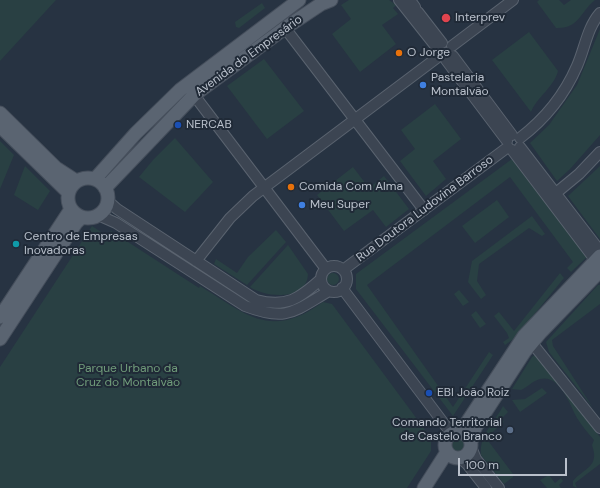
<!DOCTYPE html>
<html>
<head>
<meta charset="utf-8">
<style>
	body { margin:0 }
	#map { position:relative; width:600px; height:488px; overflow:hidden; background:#273342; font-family:"DM Sans",sans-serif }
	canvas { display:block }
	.scale { position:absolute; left:458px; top:458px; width:109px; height:18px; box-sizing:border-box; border:2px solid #b9c0cb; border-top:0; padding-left:5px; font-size:12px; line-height:14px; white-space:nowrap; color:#b9c0cb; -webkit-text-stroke:3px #202a37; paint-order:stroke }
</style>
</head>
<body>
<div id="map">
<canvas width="600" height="488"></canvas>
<div class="scale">100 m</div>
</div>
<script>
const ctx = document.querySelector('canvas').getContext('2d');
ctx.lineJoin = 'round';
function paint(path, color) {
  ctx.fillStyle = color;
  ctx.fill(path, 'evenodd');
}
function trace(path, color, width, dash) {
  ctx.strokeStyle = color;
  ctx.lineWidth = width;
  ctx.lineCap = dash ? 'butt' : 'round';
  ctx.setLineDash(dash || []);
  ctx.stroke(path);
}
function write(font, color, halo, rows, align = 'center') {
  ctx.font = font + ' "DM Sans",sans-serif';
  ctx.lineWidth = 4;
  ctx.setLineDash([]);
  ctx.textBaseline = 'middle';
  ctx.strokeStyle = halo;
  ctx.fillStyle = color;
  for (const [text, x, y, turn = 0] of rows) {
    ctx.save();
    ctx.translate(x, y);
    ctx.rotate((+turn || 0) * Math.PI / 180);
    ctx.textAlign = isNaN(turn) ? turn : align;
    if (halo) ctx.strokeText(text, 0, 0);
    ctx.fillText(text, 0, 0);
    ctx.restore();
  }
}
paint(new Path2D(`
	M0,0H56L0,61Z
	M389,0L396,5L393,8L398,14L382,25L396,44L360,72L332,34L351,19L341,5L349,0Z
	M539,0H559L564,5L571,0H595C580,12 579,29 556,28L537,2Z
	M262,3L265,8L239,28L236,27L235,22Z
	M600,29V135L570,169L557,181L530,143L549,125L577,85Z
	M529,32L558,71C554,87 537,97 531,112L492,60Z
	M264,59L304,111L267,139L227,86Z
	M435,104L461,139L433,161L446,179L426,196L400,161L415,149L401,130Z
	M175,138L213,182L185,212L139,177L153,160Z
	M0,141L14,155L0,189Z
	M512,159L587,257L571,272L567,268L573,262L510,177L367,285L453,407L489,352L493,355L453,416L356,289V274Z
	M25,166L50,191L38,210L14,195Z
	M600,166V239L568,196Z
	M353,167L369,188L384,176L409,209L386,227L373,210L344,231L317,195Z
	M497,200L509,217L475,243L462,226Z
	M532,216L545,234L542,236L529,228L479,264L477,281L486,295L481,299L468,282L472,261Z
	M92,226L107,236L111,231L199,288L200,286C247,315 271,340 323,302L332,304L431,438V451L407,488H0V367Z
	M276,230L286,242L247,285L214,264L216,259L237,273L248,257Z
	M288,245L308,274C307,301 266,298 250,287Z
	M560,273L564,278L515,338L505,345L503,342L509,338L507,333L494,316L499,312L514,331Z
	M327 279a6 6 0 1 1 12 0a6 6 0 1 1-12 0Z
	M598,285H600V304L552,340L553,346L593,408L549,352L546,342Z
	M459,290L469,302L463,306L454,294Z
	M476,311L486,324L480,328L471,315Z
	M535,355L538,357L600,437V464L575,483L577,488L573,486V481C584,468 600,467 592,445L594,440C588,433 582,426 577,418C570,405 560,374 540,379C532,381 528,387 521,390L512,389L532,357Z
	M542,388L547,393L520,412L512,400L525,399Z
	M503,406L508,412L502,418L504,422L486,438L513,474V477L504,484L481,455C479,435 494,423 503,406Z
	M449 444a9 9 0 1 1 18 0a9 9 0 1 1-18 0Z
	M549,475L555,483L561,478L563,481L559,485L561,488H547L540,480Z`), '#294043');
const minor = new Path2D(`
	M399,0L437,48
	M410,0L415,7
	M418,12L442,43
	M285,28L424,210
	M452,46L513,0
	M453,56L512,135
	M446,60L507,141
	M194,95L326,269
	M520,138C545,119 564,96 577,66C585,48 587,28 600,13
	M520,147L600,251
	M512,150L596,261
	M556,193L579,174L600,152
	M108,201L117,209L256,300C286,308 299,299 321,279
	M98,215L116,223L245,306C287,322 293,312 329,291
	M196,261L230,218L253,196L438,57
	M321 279a13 13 0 1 1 26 0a13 13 0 1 1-26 0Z
	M343,270L508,147
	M342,288L451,433
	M532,343L600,428
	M471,447L476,459L499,488
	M460,458L467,464L486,488`);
const major = new Path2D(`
	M0,113L56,168L76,181
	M0,126L68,192
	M68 198a20 20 0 1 1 40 0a20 20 0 1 1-40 0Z
	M95,179L136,133L180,90L299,0
	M105,188L194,95L285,28L321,4L331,0
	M0,317L71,209
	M0,339L76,223L82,217
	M455,431L466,424L524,336L600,256
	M445 445a13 13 0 1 1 26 0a13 13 0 1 1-26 0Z
	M471,442L475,428L525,351L540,333L600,271
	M424,488L447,452`);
trace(minor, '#5a636f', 12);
trace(major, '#454e5b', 15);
trace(minor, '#3c4552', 10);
trace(major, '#5a6471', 13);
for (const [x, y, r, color] of [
	[446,18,5,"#e0444e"],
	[399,53,4,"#e8710a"],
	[423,85,4,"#3f7fe0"],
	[178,125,4,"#1a4fb4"],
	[291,187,4,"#e8710a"],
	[302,205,4,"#3f7fe0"],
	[16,244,4,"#0f9aa8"],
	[429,393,4,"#1a4fb4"],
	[510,430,4,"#5c6f8a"]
]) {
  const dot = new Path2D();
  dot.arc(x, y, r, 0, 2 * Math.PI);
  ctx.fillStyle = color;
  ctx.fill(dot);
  trace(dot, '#202a37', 1.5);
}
write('12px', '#b9c0cb', '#202a37', [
	["Interprev",455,18],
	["O Jorge",407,53],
	["Pastelaria",431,78],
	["Montalvão",431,92],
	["NERCAB",186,125],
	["Comida Com Alma",299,187],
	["Meu Super",310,205],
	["Centro de Empresas",24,237],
	["Inovadoras",24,251],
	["EBI João Roiz",437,393],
	["Comando Territorial",502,423,"right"],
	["de Castelo Branco",502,437,"right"]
], 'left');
write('12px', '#b9c0cb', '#202a37', [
	["Avenida do Empresário",249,56,-36],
	["Rua Doutora Ludovina Barroso",425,209,-37]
]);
write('12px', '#709c7a', '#202a37', [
	["Parque Urbano da",128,369],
	["Cruz do Montalvão",128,383]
]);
</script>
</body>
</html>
